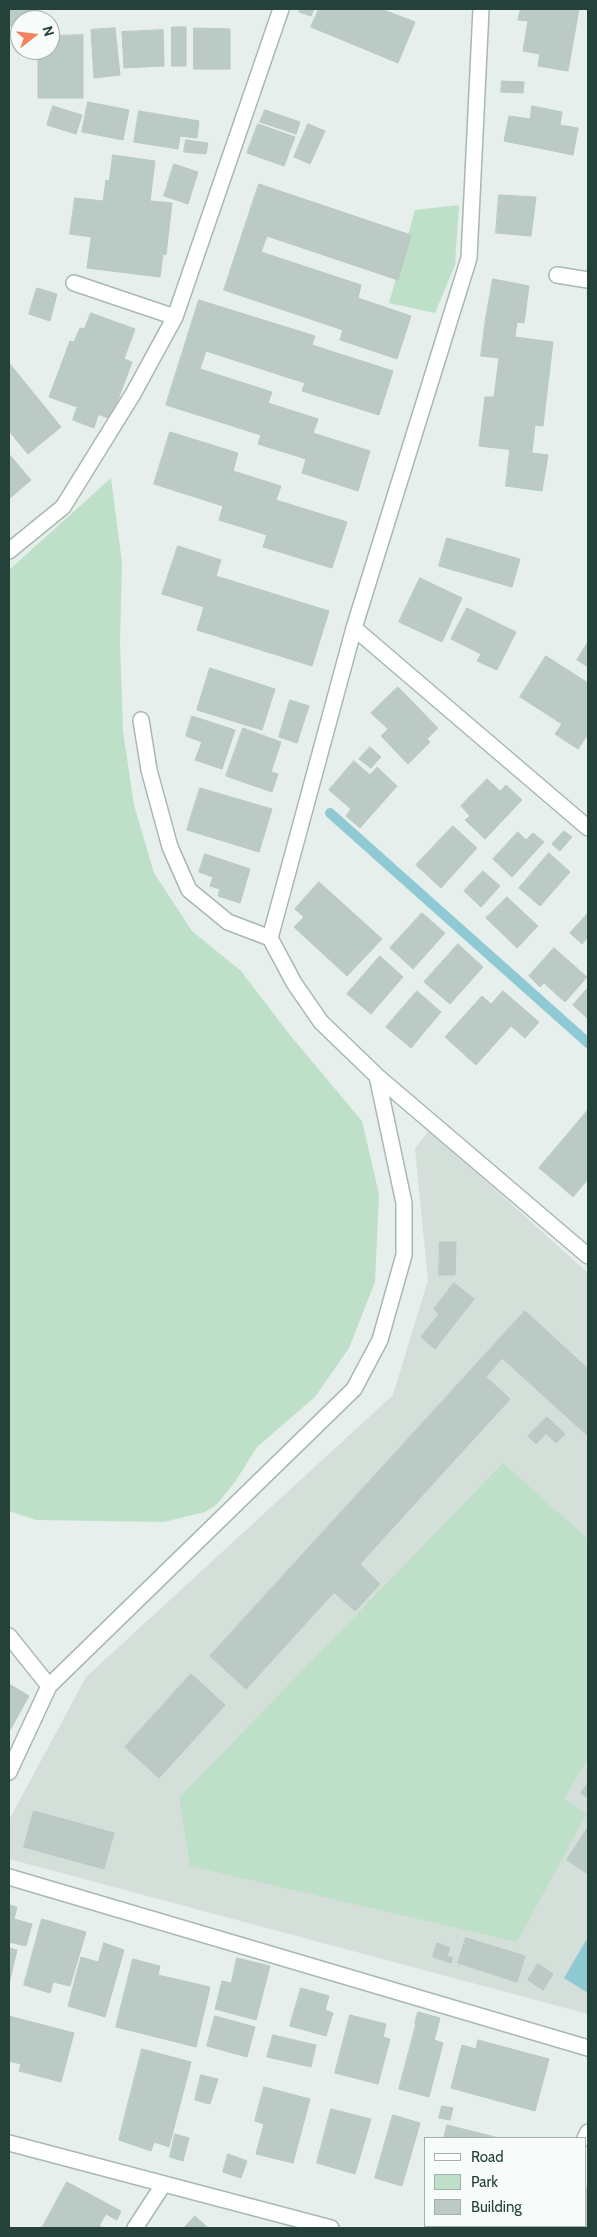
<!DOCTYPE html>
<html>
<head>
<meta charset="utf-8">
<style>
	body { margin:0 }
	#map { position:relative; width:597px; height:2237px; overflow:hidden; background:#e6efeb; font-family:Cabin,sans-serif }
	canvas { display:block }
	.frame { position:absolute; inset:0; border:10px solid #24423a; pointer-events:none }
	.legend { position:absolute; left:424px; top:2137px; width:162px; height:90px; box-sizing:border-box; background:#f7fbf9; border:1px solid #a3b1ad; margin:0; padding:6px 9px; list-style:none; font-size:15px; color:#24423a }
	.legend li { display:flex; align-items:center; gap:10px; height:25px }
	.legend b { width:25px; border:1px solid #a3b1ad }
	.north { position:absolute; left:10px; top:10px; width:50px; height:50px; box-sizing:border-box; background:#f7fbf9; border:1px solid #a3b1ad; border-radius:50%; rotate:74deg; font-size:14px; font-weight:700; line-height:20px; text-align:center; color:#24423a }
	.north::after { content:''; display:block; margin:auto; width:18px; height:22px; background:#f4845f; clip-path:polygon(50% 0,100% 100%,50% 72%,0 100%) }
</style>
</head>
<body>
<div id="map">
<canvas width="597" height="2237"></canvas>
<div class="frame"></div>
<ul class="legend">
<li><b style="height:6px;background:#fff"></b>Road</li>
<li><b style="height:14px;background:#bfe0c8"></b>Park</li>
<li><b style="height:14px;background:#bbcac4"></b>Building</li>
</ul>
<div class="north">N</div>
</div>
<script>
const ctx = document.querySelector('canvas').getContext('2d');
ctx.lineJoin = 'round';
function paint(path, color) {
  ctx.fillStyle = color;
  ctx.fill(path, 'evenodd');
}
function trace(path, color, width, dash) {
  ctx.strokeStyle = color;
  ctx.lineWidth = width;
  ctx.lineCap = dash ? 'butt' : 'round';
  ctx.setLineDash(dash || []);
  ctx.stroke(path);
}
paint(new Path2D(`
	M429,1130L588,1273V2014L9,1859V1820L86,1677L393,1395L428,1280L415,1149Z`), '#d4dfda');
paint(new Path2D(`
	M459,205L455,265L435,313L389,303L415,210Z
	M111,478L122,563L120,641L123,731L134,805L154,873L192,931L241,971L290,1035L362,1121L379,1194L375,1282L349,1348L315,1397L257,1447L235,1482L216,1505L205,1512L164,1522L36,1520L9,1511V570Z
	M503,1463L588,1539V1758L564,1799L587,1813L517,1942L190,1866L179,1798Z`), '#bfe0c8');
paint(new Path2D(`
	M588,1937V1993L564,1978Z`), '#8ec9d4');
trace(new Path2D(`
	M330,813L588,1043`), '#8ec9d4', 10);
const building = new Path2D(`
	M9,9H37L30,20H20V36L9,24Z
	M300,9H314L311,16L299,12Z
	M319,9H381L415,22L398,63L311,27Z
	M521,9H579L568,71L538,66L540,54L523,51L528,21L518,20Z
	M172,27H186V66H172Z
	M115,28L120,75L94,78L91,30Z
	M194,28L230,29V69H194Z
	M163,30L164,66L124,68L122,32Z
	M83,35V98H38V50H50V36Z
	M502,81L524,82L523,93L501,92Z
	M88,102L129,110L123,140L82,132Z
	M53,106L82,115L76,134L47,125Z
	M532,106L562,112L560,125L578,128L573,155L504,141L509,116L530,119Z
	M265,110L300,122L296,134L260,122Z
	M139,111L199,121L197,138L180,136L178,149L134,142Z
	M258,124L295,137L284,166L247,153Z
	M308,124L325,131L310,164L294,157Z
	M186,140L208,143L206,154L184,152Z
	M113,155L155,161L150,201L172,203L166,255L163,254L160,277L87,268L94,217H101L106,180L109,181Z
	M174,164L198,172L188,204L164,196Z
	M259,184L411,235L398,280L267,236L261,252L361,285L358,298L411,316L397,359L340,340L343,330L224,290Z
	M499,195L536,197L531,236L496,233Z
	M75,198L103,201L101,217H94L92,237L70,234Z
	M493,279L529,286L524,323L486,318Z
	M37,288L57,294L50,321L29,314Z
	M199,300L315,336L312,345L393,371L379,415L302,391L305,383L206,351L200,369L272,392L268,403L318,419L313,433L370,451L358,491L302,473L306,459L258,444L261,435L166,405Z
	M91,313L135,329L124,359L132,362L111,419L49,397L70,341L74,342L80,328L84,329Z
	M486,318L517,322L515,337L553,342L543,426L535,425L532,452L479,446L485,397H494L499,358L481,356Z
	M10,364L61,427L28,454L9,431Z
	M77,408L98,415L94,428L73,420Z
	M170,432L238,453L233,471L281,486L276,500L347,522L332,568L263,547L267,535L219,520L223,506L154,484Z
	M510,450L548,455L542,491L506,486Z
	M9,454L31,480L9,499Z
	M447,538L520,559L512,587L439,566Z
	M178,546L221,560L216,576L329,611L312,666L197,630L204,607L162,594Z
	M420,578L462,598L442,642L399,622Z
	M467,608L516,632L497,670L477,661L481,654L451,639Z
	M588,642V667L577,660Z
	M546,656L588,683V734L578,749L555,734L562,724L520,697Z
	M210,668L275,689L262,730L197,710Z
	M398,687L438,728L427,739L430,742L408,764L381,736L388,729L371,713Z
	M290,700L309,706L297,743L279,737Z
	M192,716L235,730L222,769L195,760L202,742L186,736Z
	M243,728L281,742L271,772L278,774L272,792L226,776Z
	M370,747L381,757L371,768L359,759Z
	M354,761L370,775L377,767L397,786L360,828L346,816L351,809L329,790Z
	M487,779L500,791L506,785L522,800L485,839L465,820L470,816L461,806Z
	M200,788L272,809L259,852L187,830Z
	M453,826L477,848L441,888L416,865Z
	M564,831L572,837L560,851L552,844Z
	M518,832L526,840L533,833L544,842L512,877L493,859Z
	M549,853L570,872L540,906L519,888Z
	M205,854L250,869L240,903L218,896L220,889L210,886L213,877L199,872Z
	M483,871L500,886L481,907L464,891Z
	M319,882L382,939L347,976L294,927L304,917L295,909Z
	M507,897L538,926L517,948L486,918Z
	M422,913L445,933L413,969L390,948Z
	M588,913V940L587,938L582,944L570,933Z
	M458,944L483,967L450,1004L424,982Z
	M554,948L587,977L565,1002L544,983L540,987L529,976Z
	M380,956L403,977L371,1014L347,994Z
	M588,988V1019L573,1005Z
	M417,991L441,1012L411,1048L386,1027Z
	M503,991L539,1022L525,1038L511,1026L476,1065L445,1037L482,996L491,1004Z
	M588,1110V1157L563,1188L539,1168Z
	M588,1157V1179L573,1197L563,1188Z
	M440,1242H456L455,1275H439Z
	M454,1283L474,1299L435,1349L421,1337L439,1314L434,1309Z
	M525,1311L588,1369V1436L502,1358L486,1377L510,1399L246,1689L210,1656Z
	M547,1417L565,1434L556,1443L546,1433L536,1444L528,1436Z
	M360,1564L380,1584L355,1611L334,1592Z
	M191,1674L225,1705L159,1778L125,1747Z
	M9,1684L29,1696L9,1732Z
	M588,1783V1798L581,1793Z
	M34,1811L114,1833L104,1869L24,1847Z
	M588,1827V1874L567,1860Z
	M9,1905L17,1907L14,1919L32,1924L26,1946L9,1942Z
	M42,1919L86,1932L70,1986L53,1982L50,1993L24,1985Z
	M466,1938L525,1956L517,1982L458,1963Z
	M104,1943L124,1950L105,2017L68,2006L81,1957L98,1962Z
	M437,1943L450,1948L447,1956L453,1958L451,1963L433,1957Z
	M9,1948L17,1950L9,1984Z
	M237,1958L270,1966L256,2020L215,2009L222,1981L231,1983Z
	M133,1959L160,1966L158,1975L210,1987L196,2047L116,2027Z
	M538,1964L553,1974L543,1990L528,1980Z
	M301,1988L329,1996L325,2010L333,2013L326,2036L290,2026Z
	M418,2012L440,2018L437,2030L415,2024Z
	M350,2015L386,2024L383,2037L390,2039L378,2084L335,2073Z
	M9,2016L74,2033L61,2082L19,2071L21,2064L9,2061Z
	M215,2016L255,2027L247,2057L207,2046Z
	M416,2025L437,2030L434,2040L443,2043L429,2097L399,2089Z
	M273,2035L316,2045L311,2067L267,2057Z
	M478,2040L549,2059L535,2111L451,2088L462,2045L476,2049Z
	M142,2049L191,2062L169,2147L154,2142L151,2151L119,2140Z
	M201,2075L218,2079L210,2104L195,2100Z
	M264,2087L310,2099L293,2163L256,2154L264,2124L255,2121Z
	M442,2106L453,2108L450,2120L439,2118Z
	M331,2109L371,2119L355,2174L317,2163Z
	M393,2115L420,2123L402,2186L375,2178Z
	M447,2125L499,2138H444Z
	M175,2134L189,2138L183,2161L170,2157Z
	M228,2154L247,2161L241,2178L223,2172Z
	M67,2182L121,2211L117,2220L106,2214L99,2226L104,2228H42Z
	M588,2186V2228H561L563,2226H586V2189Z
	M195,2216L208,2228H184Z`);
paint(building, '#bbcac4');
trace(building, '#b8c9c2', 1);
const minor = new Path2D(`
	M481,9L469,258L354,628L270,938L294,983L321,1022L377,1076L588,1256
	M557,275L588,280
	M74,283L175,317
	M9,551L63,507L133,394L175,317L281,9
	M354,628L588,828
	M141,720L149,770L170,847L189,890L228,922L270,938
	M9,1636L49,1686
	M9,1772L49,1686L354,1389L380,1340L404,1255V1203L377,1076
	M9,1877L588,2048
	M135,2228L163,2185`);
const tertiary = new Path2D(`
	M585,2138L588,2132
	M9,2143L331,2228
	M528,2228L530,2226`);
trace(minor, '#a8b8b2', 18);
trace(tertiary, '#a8b8b2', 18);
trace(minor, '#fff', 15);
trace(tertiary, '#fff', 15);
</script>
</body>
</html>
